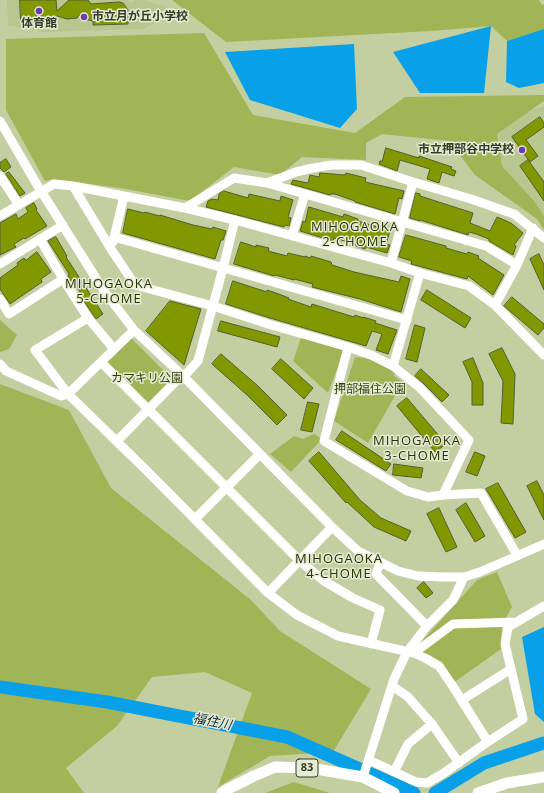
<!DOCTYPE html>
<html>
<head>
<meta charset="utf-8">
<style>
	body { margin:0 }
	canvas { display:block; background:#c3cfa0 }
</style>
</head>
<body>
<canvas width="544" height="793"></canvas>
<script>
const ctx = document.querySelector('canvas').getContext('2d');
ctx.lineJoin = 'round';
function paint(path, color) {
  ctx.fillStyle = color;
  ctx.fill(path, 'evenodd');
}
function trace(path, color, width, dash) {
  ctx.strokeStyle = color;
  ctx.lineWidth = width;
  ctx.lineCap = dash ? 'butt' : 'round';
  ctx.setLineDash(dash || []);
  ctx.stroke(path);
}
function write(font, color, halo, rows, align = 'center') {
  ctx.font = font + ' "Open Sans","Noto Sans JP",sans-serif';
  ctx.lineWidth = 3;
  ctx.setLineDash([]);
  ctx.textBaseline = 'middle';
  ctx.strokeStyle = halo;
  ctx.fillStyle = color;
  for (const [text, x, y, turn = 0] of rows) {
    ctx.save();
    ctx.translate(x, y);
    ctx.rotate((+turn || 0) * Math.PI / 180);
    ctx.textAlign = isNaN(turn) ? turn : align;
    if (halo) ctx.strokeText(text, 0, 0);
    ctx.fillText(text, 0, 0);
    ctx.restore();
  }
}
paint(new Path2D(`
	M7,0H128L130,3L136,0H144L167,7L158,20L144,29L43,32L15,26H8Z
	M544,106V216L535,202L502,166L497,133L529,111Z`), '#b9c690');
paint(new Path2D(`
	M172,0H539L542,5L544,4V29L507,41L491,26L431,31L226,42Z
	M204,33L253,115L355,133L405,97L544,95V101L497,134L502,166L535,202L544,216V230L537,219L475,175L449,141L382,134L366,143V160L302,157L280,175L234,167L190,201L120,188L53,179L45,181L6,110V39Z
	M0,320L17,335L9,349L0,352Z
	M131,338L173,380L148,406L104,364Z
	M301,338L322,342L345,348L328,393L293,361Z
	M355,357L372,359L395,372L394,376L403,382L368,443L334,421Z
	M0,384L69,410L111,488L251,600L280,631L371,689L333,752L270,756L218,787L252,693L205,672L152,677L117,726L66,768L84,793H0Z
	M314,434L322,439L291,472L270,454L294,436L303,439Z
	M497,572L512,607L502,625L501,649L453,683L414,650L477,580Z
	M294,782L330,793H265Z`), '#a1b456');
paint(new Path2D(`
	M491,26L484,93H420L393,52Z
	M544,29V83L519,88L506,82L507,41Z
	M354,44L357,109L340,128L250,100L225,52Z
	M544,627V722L535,714L522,637Z`), '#08a1e9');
trace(new Path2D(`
	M0,687L107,702L287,737L414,793
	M435,793L484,763L544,743`), '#08a1e9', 13);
const building = new Path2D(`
	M20,0H56L57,11L69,0H88L91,4L119,2L123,3L128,10V24L93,25V21L84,19L79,15L77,18L67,19L57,16V21L21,23Z
	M540,117L544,123V127L526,140L538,156L530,162L512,137Z
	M386,148L419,158V156L452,167L451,169L456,171L454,176L442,172L439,183L427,179L430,169L400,160L397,171L379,164L380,161H382Z
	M6,159L11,167L4,172L0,168V163Z
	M528,160L544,182V201L520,166Z
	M9,172L25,193L20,196L6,174Z
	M320,173L345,175L346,173L366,178L365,182L404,191L402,199L399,198L395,214L355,202V201L335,194H331L330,195L291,184L293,180L308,183L310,175L319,177Z
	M224,191L248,198L249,194L280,201L281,196L293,200L288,217L291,218L289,226L285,225L284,227L206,207L208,201L212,199L218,200L219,194Z
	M416,193L420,194V196L473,213L470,223L490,231L497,217L511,223L523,233L514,245L516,246L513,255L489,241V239L476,234L469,232L468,235L420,220V221L410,218Z
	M34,203L37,209L36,210L47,226L25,239L24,238L14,244L16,247L0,255V223L16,214L18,219L28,212L26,208Z
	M309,207L343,217L344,214L358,219V221L390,231L386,244L390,245L387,253L366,247L365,249L356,246V244L334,238L333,241L300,231L303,221L305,222Z
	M128,209L144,213L145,212L160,216V215L193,225L212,229L213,227L226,231L223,240H221L215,259L123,233Z
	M406,235L446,246V248L467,254L468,252L479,256L478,258L504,275L493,295L468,276L467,279L411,264L412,261L399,257Z
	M56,237L67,256L66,257L103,314L96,319L82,298L83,297L74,282L72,283L68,276L69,274L48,241Z
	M241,242L256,247V245L269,248L268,251L287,256L288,253L305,257V256L310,258L311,256L331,262L332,265L354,272L399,282L401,276L410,279L401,312L360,299L312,287L313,284L294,279V280L275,275L274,276L234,264Z
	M37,252L51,272L41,279L42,282L10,304L0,289V278L18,265L17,263L24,258L26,260Z
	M539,254L544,265V290L530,259Z
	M233,281L267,292V290L276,293L289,298L288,299L311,307L312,304L354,317L355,315L363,318V317L376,321L375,323L397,330L388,354L376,350L382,334L372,331L366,346L270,318L226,304Z
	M427,290L471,318L465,328L421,300Z
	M512,297L544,324V328L538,335L504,306Z
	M170,301L201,309L184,365L146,331Z
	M221,321L280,337L277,347L218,331Z
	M415,325L425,328L417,362L406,359Z
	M502,348L515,374L513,424L501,423L503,381L489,354Z
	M221,354L258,386L287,415L277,425L247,395L212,364Z
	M473,358L483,383V405H472V382L463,362Z
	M281,359L313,388L304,399L272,369Z
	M421,369L449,395L442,402L423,383L415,376Z
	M407,398L446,444L435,452L397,406Z
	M308,402L319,404L312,432L301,430Z
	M342,431L391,464L386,471L336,440Z
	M319,452L360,500L381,518L411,531L406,541L374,527L347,502L346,503L309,461Z
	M475,452L485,456L477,476L466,472Z
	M394,464L423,468L421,478L393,475Z
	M537,481L544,495V520L527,486Z
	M498,483L526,532L515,538L486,489Z
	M466,503L485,536L475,542L456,510Z
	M439,508L457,547L446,552L427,514Z
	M424,582L433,593L426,598L417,588Z`);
paint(building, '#829800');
trace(building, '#545d32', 1);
trace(new Path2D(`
	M0,121L36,183L104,291L134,330L182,375L332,527L358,551L398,571L418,576L443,577H464L480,572L544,544
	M0,176L19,205
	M267,183L486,246L517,265
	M73,186L111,249L135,285L213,306L268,324L348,347L371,355L393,366L419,387L469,440L443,495L428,497L407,491L324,441L348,347
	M185,208L234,178L267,183L296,172L313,168L332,165H361L413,182L471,199L514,214L544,238
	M0,216L54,184L73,186L185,208L235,220L391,263L420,273L469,286L495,305L544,355
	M292,236L305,194
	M114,237L407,320
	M40,239L63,279L88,318L35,350L68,394L134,330
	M113,242L124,196
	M391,263L413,182
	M0,264L63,225
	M0,299L9,314L63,279
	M495,305L517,265L533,228
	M88,318L114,349
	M101,362L300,561L324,581L353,598L380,610L371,644
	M0,364L6,371L61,396L68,394L146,470L268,593L297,615L338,636L414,653L425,658L439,666L452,685L488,742
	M393,366L420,273
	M117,441L182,375L187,373L198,361L223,268L235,220
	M443,495L481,493L517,555
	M195,519L260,454
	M380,563L376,574L427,626
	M268,593L332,527
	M414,653L453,624L517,622
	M392,686L407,696L432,724L459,763
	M462,700L511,669
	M369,760L416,782L427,783L444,773L486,743L523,719L505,644L508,627L544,606
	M394,772L408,744L432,724
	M363,777L394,679L407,652L427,626L453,600L464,577`), '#fff', 9);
trace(new Path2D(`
	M222,793L226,790L254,776L275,767L310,768L363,777L394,793
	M478,793L507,783L544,777`), '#fff', 11);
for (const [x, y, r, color] of [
	[39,11,4,"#6d3ab1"],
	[84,17,4,"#6d3ab1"],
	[522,150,4,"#6d3ab1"]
]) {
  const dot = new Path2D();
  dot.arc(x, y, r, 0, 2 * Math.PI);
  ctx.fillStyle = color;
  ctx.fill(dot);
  trace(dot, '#e6ecd4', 1.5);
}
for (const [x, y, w] of [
	[307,768,22]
]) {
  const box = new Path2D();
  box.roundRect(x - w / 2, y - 9, w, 18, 3);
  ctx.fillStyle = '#e6ecd4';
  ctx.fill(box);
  trace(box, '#363a27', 1);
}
write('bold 11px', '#363a27', null, [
	["83",307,768]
]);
write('bold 12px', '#363a27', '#e6ecd4', [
	["市立月が丘小学校",92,17],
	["体育館",39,24,"center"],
	["市立押部谷中学校",514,150,"right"]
], 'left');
write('12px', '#37400d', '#e6ecd4', [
	["カマキリ公園",147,379],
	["押部福住公園",370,390]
]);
ctx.letterSpacing = '1px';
write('13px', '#2a3205', '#e6ecd4', [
	["MIHOGAOKA",355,227],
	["2-CHOME",355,242],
	["MIHOGAOKA",109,284],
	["5-CHOME",109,299],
	["MIHOGAOKA",417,441],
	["3-CHOME",417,456],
	["MIHOGAOKA",339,559],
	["4-CHOME",339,574]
]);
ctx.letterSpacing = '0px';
write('italic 13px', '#172c39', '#e6ecd4', [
	["福住川",212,722,11]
]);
</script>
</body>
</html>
